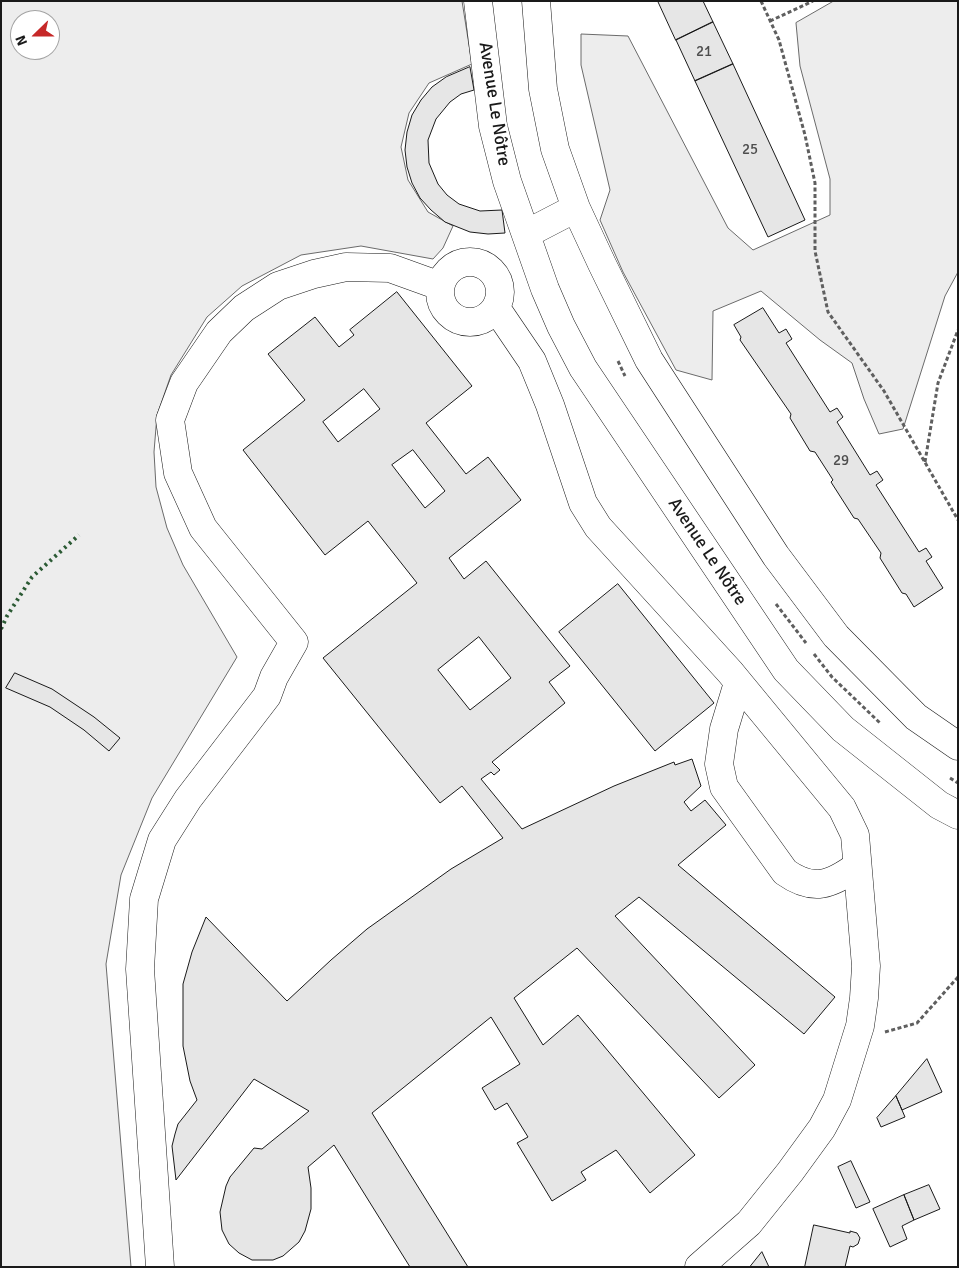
<!DOCTYPE html>
<html>
<head>
<meta charset="utf-8">
<style>
	body { margin:0 }
	#map { position:relative; width:959px; height:1268px; overflow:hidden; background:#fff; font-family:Signika,sans-serif }
	canvas { display:block }
	.frame { position:absolute; inset:0; border:2px solid #1a1a1a; pointer-events:none }
	.north { position:absolute; left:10px; top:10px; width:50px; height:50px; box-sizing:border-box; background:#fff; border:1px solid #a3a3a3; border-radius:50%; rotate:248deg; font-size:14px; font-weight:700; line-height:20px; text-align:center; color:#1a1a1a }
	.north::after { content:''; display:block; margin:auto; width:18px; height:22px; background:#c62828; clip-path:polygon(50% 0,100% 100%,50% 72%,0 100%) }
</style>
</head>
<body>
<div id="map">
<canvas width="959" height="1268"></canvas>
<div class="frame"></div>
<div class="north">N</div>
</div>
<script>
const ctx = document.querySelector('canvas').getContext('2d');
ctx.lineJoin = 'round';
function paint(path, color) {
  ctx.fillStyle = color;
  ctx.fill(path, 'evenodd');
}
function trace(path, color, width, dash) {
  ctx.strokeStyle = color;
  ctx.lineWidth = width;
  ctx.lineCap = dash ? 'butt' : 'round';
  ctx.setLineDash(dash || []);
  ctx.stroke(path);
}
function write(font, color, halo, rows, align = 'center') {
  ctx.font = font + ' Signika,sans-serif';
  ctx.lineWidth = 4;
  ctx.setLineDash([]);
  ctx.textBaseline = 'middle';
  ctx.strokeStyle = halo;
  ctx.fillStyle = color;
  for (const [text, x, y, turn = 0] of rows) {
    ctx.save();
    ctx.translate(x, y);
    ctx.rotate((+turn || 0) * Math.PI / 180);
    ctx.textAlign = isNaN(turn) ? turn : align;
    if (halo) ctx.strokeText(text, 0, 0);
    ctx.fillText(text, 0, 0);
    ctx.restore();
  }
}
const built = new Path2D(`
	M1,1H462L472,64L429,83L409,113L401,147L408,180L428,212L453,226L443,248L433,259L361,246L301,255L242,286L207,317L171,375L157,415L154,452L156,487L167,528L183,565L237,657L152,798L121,875L106,964L131,1267H1ZM20,20H50V50H20Z
	M834,1H958V272L945,296L903,429L879,434L864,399L852,363L820,340L761,291L713,311L712,380L676,370L623,272L600,220L610,190L581,65V34L628,36L728,228L753,250L830,215V179L800,66L796,23Z`);
paint(built, '#ededed');
trace(built, '#6a6a6a', 1);
const building = new Path2D(`
	M658,1H703L713,22L676,40Z
	M713,22L733,64L695,81L676,40Z
	M733,64L805,220L768,237L695,81Z
	M470,67L474,90L461,94L450,102L436,119L428,140L429,163L438,184L447,195L459,204L480,211L502,210L505,233L488,234L470,232L445,222L431,210L420,198L412,183L407,167L405,150L407,132L412,115L421,100L432,87L446,77Z
	M397,292L472,386L426,423L466,474L488,457L521,500L449,558L464,579L486,561L570,666L549,682L565,703L492,762L500,770L494,775L491,772L481,779L522,829L614,786L674,762L675,765L692,759L701,786L684,802L691,811L705,800L726,825L678,865L835,997L804,1034L639,897L615,916L755,1065L719,1098L577,948L514,998L543,1045L578,1015L695,1155L650,1193L616,1150L581,1172L586,1180L552,1201L517,1143L528,1137L507,1103L495,1110L482,1088L520,1064L491,1017L372,1113L468,1267H410L334,1145L308,1167L311,1188V1209L305,1231L299,1242L283,1256L273,1260H252L239,1253L229,1244L222,1230L220,1212L226,1186L230,1177L254,1148L262,1149L309,1111L254,1079L176,1180L172,1146L175,1134L178,1124L197,1100L190,1081L183,1046V984L192,952L206,917L287,1001L331,960L367,929L451,869L503,838L462,786L440,803L323,658L417,583L368,521L325,555L243,450L305,400L268,354L315,317L339,347L354,335L350,330ZM364,389L380,409L338,442L323,422ZM413,450L445,491L425,508L392,465ZM479,637L511,678L470,710L438,670Z
	M763,308L779,333L786,329L792,339L786,343L830,412L837,408L843,417L837,422L870,475L877,471L883,480L876,485L919,552L926,548L932,557L926,561L943,588L914,607L906,594L902,593L880,558L881,553L858,519L854,518L831,482L833,480L815,452L810,451L790,418L791,414L740,340L741,337L734,325Z
	M618,584L714,703L655,751L559,632Z
	M15,673L52,689L94,717L120,738L109,751L84,730L50,707L6,688Z
	M927,1059L942,1092L902,1110L896,1096Z
	M896,1096L905,1117L881,1127L877,1118Z
	M851,1161L870,1202L856,1208L838,1167Z
	M929,1185L940,1209L914,1220L904,1195Z
	M904,1195L914,1220L902,1226L907,1239L890,1247L873,1209Z
	M814,1225L850,1233V1231L857,1233L860,1238L858,1244L853,1247L850,1246L845,1267H805Z
	M762,1252L769,1267H750Z`);
paint(building, '#e6e6e6');
trace(building, '#1a1a1a', 1);
const minor = new Path2D(`
	M478,1L493,126L507,181L545,289L561,326L583,368L786,670L843,729L939,805L958,815
	M536,1L543,89L555,149L576,208L602,264L649,360L776,556L836,636L916,717L958,746
	M526,234L576,208
	M440 292a30 30 0 1 1 60 0a30 30 0 1 1-60 0Z
	M496,308L532,361L550,405L583,503L598,527L730,672L842,808L855,835L866,966L864,998L860,1026L837,1100L822,1128L790,1172L749,1223L699,1267
	M738,683L724,729L719,764L724,787L785,872C813,892 831,885 857,866
	M160,1267L140,969L144,899L162,840L188,799L267,696L274,677L294,642L203,528L178,473L170,420L184,383L219,332L244,308L278,286L314,274L346,267L390,268L440,286`);
trace(minor, '#1a1a1a', 29);
trace(new Path2D(`
	M761,1L779,40L805,135L815,183V251L828,312L884,391L958,520
	M770,21L813,1
	M618,361L625,376
	M925,462L938,383L958,330
	M776,604L806,643
	M814,654L832,677L880,723
	M950,778L958,783
	M885,1032L917,1023L958,977`), '#5f5f5f', 3, [4, 2.5]);
trace(minor, '#fff', 28);
trace(new Path2D(`
	M1,629L7,616L32,577L79,535`), '#2b5a34', 4, [2.5, 4]);
write('15px', '#4d4d4d', null, [
	["21",704,52],
	["25",750,150],
	["29",841,461]
]);
write('18px', '#1a1a1a', '#fff', [
	["Avenue Le Nôtre",494,104,81],
	["Avenue Le Nôtre",707,552,56]
]);
</script>
</body>
</html>
